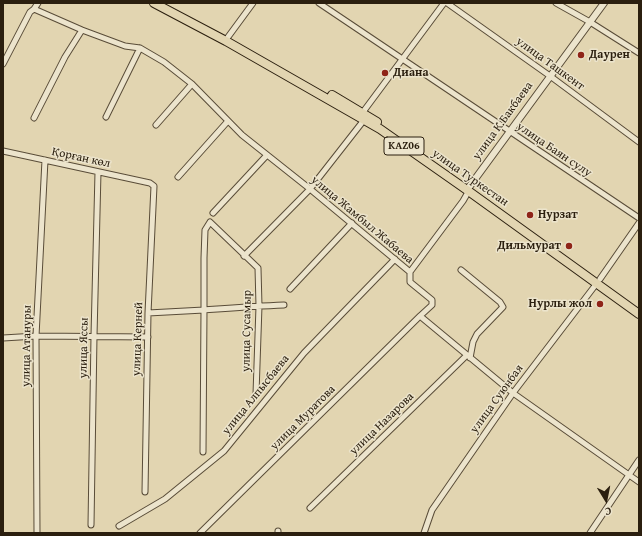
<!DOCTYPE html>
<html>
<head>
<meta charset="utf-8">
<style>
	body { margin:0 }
	#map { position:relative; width:642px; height:536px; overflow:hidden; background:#e2d5b1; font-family:"Gentium Book Plus",serif }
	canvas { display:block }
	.frame { position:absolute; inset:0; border:4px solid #2b1f0f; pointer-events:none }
	.north { position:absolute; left:586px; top:480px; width:40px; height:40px; -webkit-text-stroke:3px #ece4cc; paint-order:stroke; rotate:170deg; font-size:11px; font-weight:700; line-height:16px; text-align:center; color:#2b1f0f }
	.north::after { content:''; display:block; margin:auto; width:14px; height:18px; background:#2b1f0f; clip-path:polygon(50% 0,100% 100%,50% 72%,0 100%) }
</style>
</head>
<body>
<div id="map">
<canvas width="642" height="536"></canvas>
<div class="frame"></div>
<div class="north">С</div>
</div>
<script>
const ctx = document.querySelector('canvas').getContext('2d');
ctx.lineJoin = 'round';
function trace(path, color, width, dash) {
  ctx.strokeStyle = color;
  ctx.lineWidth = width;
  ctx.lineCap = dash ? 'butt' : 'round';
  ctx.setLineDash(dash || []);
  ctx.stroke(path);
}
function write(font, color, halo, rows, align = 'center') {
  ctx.font = font + ' "Gentium Book Plus",serif';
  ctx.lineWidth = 3;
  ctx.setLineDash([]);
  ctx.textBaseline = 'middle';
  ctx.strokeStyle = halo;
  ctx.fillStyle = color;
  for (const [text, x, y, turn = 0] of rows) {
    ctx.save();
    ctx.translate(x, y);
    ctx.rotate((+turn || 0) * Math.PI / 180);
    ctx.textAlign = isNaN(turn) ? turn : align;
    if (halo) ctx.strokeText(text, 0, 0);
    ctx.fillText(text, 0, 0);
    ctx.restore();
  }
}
const minor = new Path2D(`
	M38,3L34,9L82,30L125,46L140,48L164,62L192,84L242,135L310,189L410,272V282L432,300V305L420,316L513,393L639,482
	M319,3L639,218
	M447,3L550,76L639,142
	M556,3L590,22L639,53
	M228,37L253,3
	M3,64L30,12L34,9
	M363,112L444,3
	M106,117L140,48
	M34,118L65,57L82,30
	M156,125L192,84
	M3,151L150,183L154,186L148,313L145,492
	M178,177L228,121
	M213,213L267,155
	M244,256L310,189L364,120
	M461,270L500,302L503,307L477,334L473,342L470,358
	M410,272L463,201L467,194V190
	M600,279L639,223
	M290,289L352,223
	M148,313L204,310L203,452
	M3,338L36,336L148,337
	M256,394L259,306L258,268L210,222L205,230L204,258V310C231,308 257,306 284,305
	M310,508L467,355
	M91,525L94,336L98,172
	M119,526L165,499L224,451L304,353L395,259
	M37,533L36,336L45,160
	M200,533L420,316
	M278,533V531
	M424,533L432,510L513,393L597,283
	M590,533L639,460`);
const tertiary = new Path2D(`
	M467,190L604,3`);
const trunk = new Path2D(`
	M154,3L226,41L380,129L467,190L639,314
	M332,95L377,122`);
trace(minor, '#594c38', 7);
trace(tertiary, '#594c38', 8);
trace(trunk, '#2b1f0f', 10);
trace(minor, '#ece4cc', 5);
trace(tertiary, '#ece4cc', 6);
trace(trunk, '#e2d5b1', 8);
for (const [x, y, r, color] of [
	[581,55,4,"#8f2418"],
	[385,73,4,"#8f2418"],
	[530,215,4,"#8f2418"],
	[569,246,4,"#8f2418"],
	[600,304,4,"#8f2418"]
]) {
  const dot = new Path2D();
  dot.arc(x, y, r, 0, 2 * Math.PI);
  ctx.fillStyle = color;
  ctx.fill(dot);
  trace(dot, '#ece4cc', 1.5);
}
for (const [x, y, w] of [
	[404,146,40]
]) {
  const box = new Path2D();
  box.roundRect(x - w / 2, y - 9, w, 18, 3);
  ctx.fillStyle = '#ece4cc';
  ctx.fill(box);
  trace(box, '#2b1f0f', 1);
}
write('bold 11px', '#2b1f0f', null, [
	["KАZ06",404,146]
]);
write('bold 12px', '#2b1f0f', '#ece4cc', [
	["Даурен",589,55],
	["Диана",393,73],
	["Нурзат",538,215],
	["Дильмурат",561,246,"right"],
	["Нурлы жол",592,304,"right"]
], 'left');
write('12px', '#2b1f0f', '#ece4cc', [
	["улица Ташкент",550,64,36],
	["улица К.Бакбаева",503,121,-54],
	["улица Баян сулу",554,150,34],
	["Қорған көл",81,158,12],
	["улица Туркестан",470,178,35],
	["улица Жамбыл Жабаева",362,220,40],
	["улица Сусамыр",247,331,-89],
	["улица Керней",138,339,-88],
	["улица Атануры",27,346,-89],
	["улица Яссы",84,348,-89],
	["улица Алпысбаева",256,395,-51],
	["улица Суюнбая",497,399,-54],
	["улица Муратова",303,418,-45],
	["улица Назарова",382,424,-44]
]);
</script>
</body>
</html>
